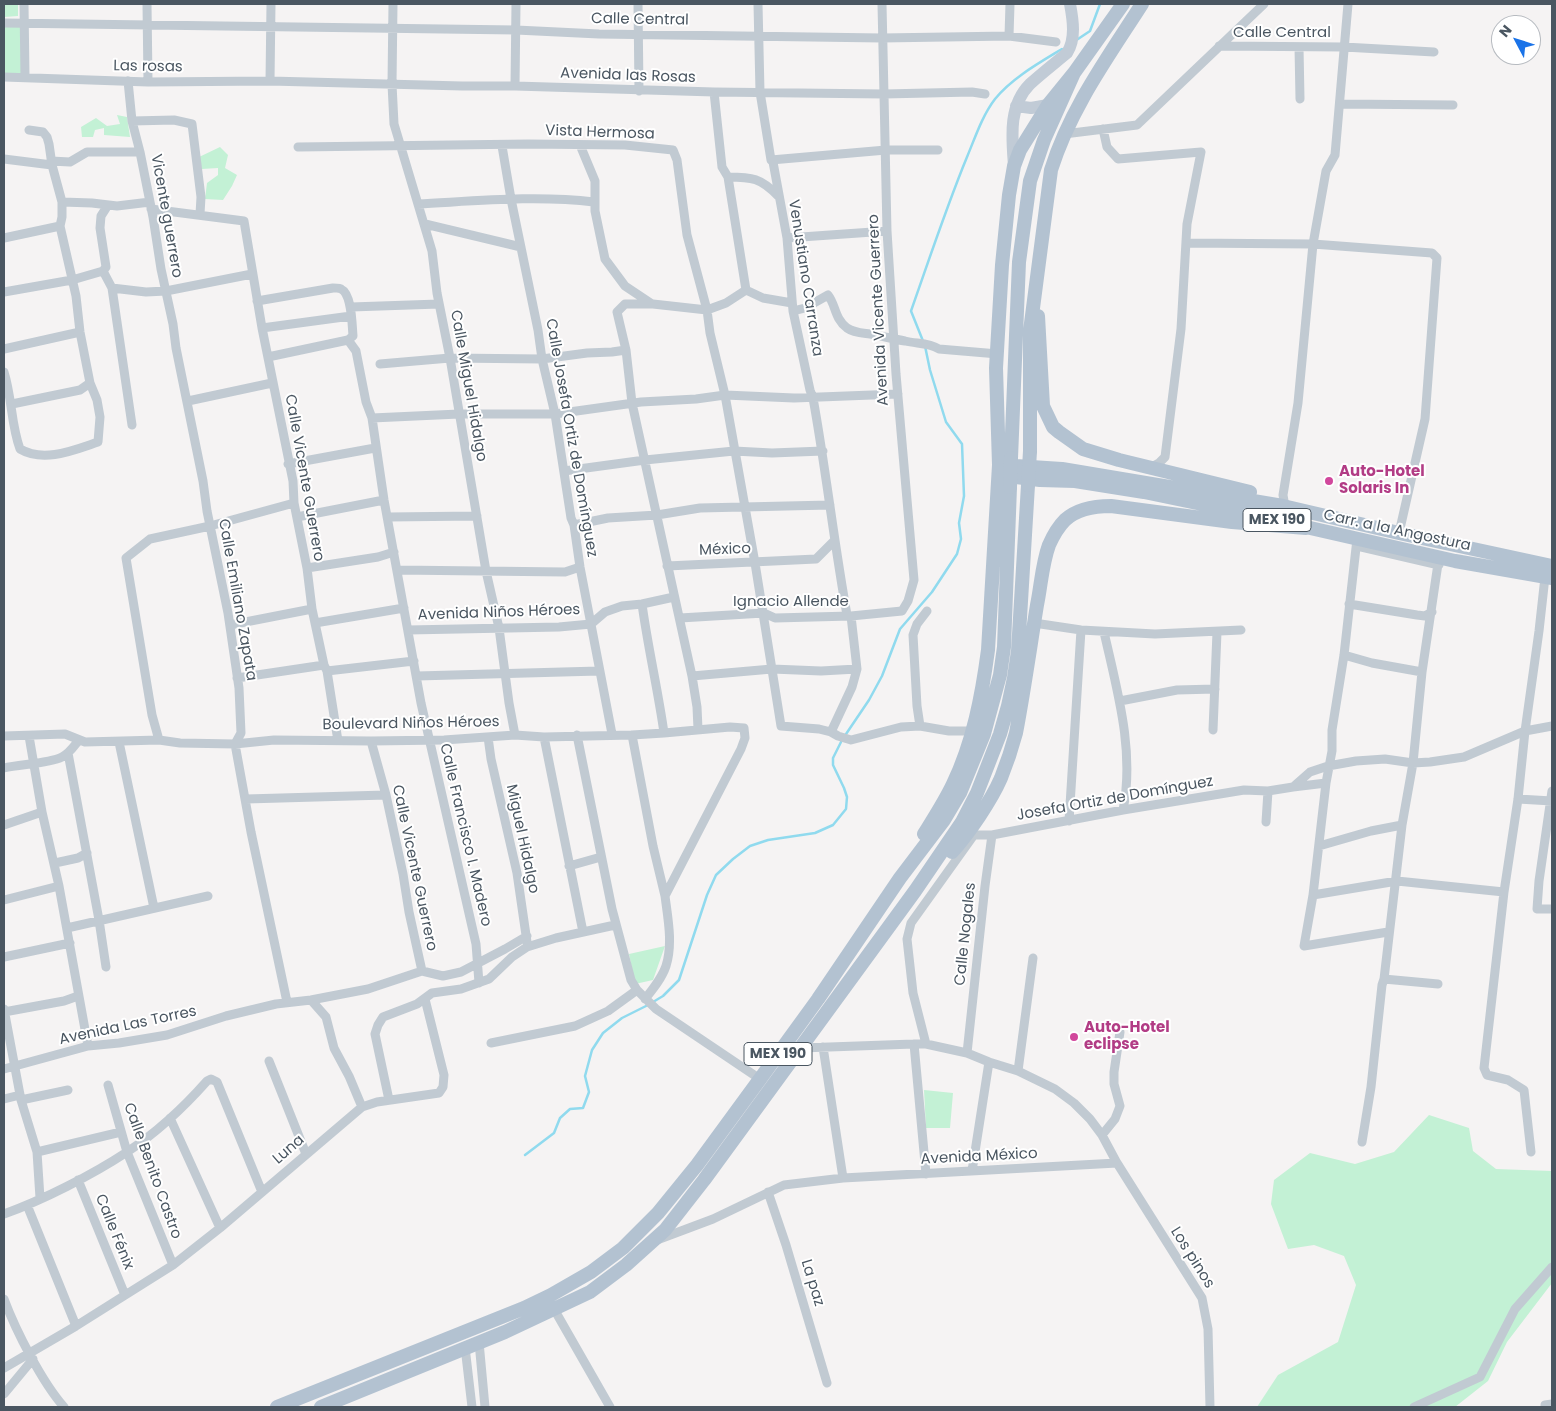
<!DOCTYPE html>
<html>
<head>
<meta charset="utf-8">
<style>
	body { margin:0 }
	#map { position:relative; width:1556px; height:1411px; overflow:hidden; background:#f5f3f3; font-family:Poppins,sans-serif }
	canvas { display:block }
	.frame { position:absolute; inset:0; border:5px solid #4a5661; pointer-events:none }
	.north { position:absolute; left:1491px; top:15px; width:50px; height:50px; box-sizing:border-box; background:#fff; border:1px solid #b7bbc0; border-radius:50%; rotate:310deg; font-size:14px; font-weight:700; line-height:20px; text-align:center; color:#4a5661 }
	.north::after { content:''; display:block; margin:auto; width:18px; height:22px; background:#1a73e8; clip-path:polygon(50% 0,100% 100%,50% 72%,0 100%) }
</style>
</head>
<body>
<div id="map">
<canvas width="1556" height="1411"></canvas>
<div class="frame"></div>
<div class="north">N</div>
</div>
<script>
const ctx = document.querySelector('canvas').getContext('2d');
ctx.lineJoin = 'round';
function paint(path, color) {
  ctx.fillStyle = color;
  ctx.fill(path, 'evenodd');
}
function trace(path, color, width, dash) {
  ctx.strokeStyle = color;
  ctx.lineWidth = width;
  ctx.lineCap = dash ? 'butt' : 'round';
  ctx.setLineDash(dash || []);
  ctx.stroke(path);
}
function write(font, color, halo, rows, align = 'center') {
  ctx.font = font + ' Poppins,sans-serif';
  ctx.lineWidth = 4;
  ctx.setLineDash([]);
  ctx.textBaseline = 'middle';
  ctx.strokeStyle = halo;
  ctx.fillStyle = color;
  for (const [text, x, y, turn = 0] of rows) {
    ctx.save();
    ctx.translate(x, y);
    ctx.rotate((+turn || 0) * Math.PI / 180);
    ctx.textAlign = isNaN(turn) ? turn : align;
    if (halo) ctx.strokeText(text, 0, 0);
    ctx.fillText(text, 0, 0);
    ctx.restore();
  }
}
paint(new Path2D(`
	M4,4H18V16L4,17Z
	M4,26L21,27L23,77H4Z
	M117,115L127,117L130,137L104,135V128L95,130L93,137H82L81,127L96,118L107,126L120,124Z
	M220,147L228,155L225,168L237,175L232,186L223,200L205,199L207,183L218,175V168L202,169L197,158Z
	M665,946L653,980L635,984L629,954Z
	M924,1090L953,1093L950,1128H926Z
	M1429,1115L1469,1128L1473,1151L1496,1169L1552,1171V1283L1507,1342L1488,1381L1455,1407H1257L1278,1375L1338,1342L1356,1285L1344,1256L1314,1245L1288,1249L1271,1204L1274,1180L1310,1153L1355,1164L1394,1152Z`), '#c3f1d5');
trace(new Path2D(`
	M1075,41L1090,31L1100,4
	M923,341L911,311C929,260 946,208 967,157C975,138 982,116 995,99C1012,78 1039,63 1062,49
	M653,1002L663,996L679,980L707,895L716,875L733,859L750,846L768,840L815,833L833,825L846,809L847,797L844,788L833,765V758L842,740L869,700L882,676L900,629L932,592L957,554L961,539L959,523L964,496L962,444L946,422L930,370L925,346
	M525,1155L554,1133L560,1118L570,1109L583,1108L589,1092L585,1076L592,1050L603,1033L622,1018L648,1005`), '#90daee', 2.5);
trace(new Path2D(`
	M24,4L25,77
	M147,4L148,82
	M393,4L392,84L394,124L432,251L437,293L450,358L486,571L499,628L509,703L515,735
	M638,4L639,91
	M758,4L760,92L771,160L773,162L787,238L793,311L810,390L813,398C826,470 834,543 847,615
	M4,23L516,30L599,34L882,38L1009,36L1056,42
	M1009,36L1010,4
	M1219,46L1344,47L1434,52
	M1299,47L1300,99
	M4,77L148,82L270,81L462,86H515L714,92L884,94L972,92L985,94
	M128,81L132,121L140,152L153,217L161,269L173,324L176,348L203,481L207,511L228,613L239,688L241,733L235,744L251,832L287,1002
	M270,81L271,4
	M515,86L516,4
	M714,92L722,167L728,177L746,290
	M1340,104L1453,105
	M132,121L174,120L192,124L201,197L200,214
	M1103,129L1107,147L1118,159L1201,152L1187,224L1181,329L1165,457L1159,463L1150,468
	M1064,134L1137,125L1264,4
	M580,145L595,181V211L605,259L625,286L652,304
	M502,146L511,199L538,330L542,359L555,414L571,518L574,525L580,567L612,734
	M298,147L528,144L625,145L673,150L677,160L687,235L707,310L710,333L725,395L755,563L781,726L819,729L831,732L838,736L851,740L901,727L920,726L949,731H972
	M4,159L52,165
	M771,160L886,150H938
	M51,161L70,162L87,152H140
	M728,177C752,177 761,178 778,196
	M62,202L92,203L117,206L150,202
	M418,204C476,201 536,195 594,202
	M108,205L101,216L100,228L106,267L103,271L112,288L132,425
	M151,209L244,221L262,328L293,481L294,503L307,568L312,609L324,665L327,671L338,741
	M425,224L521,247
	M4,238L60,226
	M787,238L887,231
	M1186,243L1313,244L1432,253L1437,258L1425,419L1399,533
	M112,288L146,292L166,291L252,274
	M4,292L72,280L103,271
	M257,301L333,288C334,288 340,288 341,289C352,294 352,325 353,336L348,340L268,357
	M351,307L439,304
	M793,311L805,308L828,295C836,305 834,318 847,328C854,333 863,333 870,334C882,336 893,339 905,341C917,344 928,342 939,349L998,354
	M262,328L351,316
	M348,340L356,351L366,402L372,418L384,500L421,703L476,944L479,983
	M4,349L80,332
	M380,364L450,358L542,359L587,353L612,352L626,350
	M4,372C12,397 11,425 20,449C44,463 74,450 98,442L100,417L97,400L90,383L80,332L76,296L60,226L62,217V202L52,165L49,144L47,137L43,132L29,130
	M188,401L272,383
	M12,404L80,390L90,383
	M372,418L459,414H555L641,402L696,399L725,395L794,398L898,394
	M288,464L375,448
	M564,471L645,460L734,451L772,453L823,451
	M1285,507L1283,495L1298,403L1313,244L1326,171L1335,155L1348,4
	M297,517L384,500
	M388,517L477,516
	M574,525L608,518L657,515L700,508L830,505
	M1357,539L1344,655L1332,730V751L1326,783L1313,895L1304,946L1388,932
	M1357,546L1439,565
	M667,566L816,559L835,540
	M307,568L378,557L394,552
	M398,570L565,572L580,567
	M642,604C648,648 658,690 664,733
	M1349,604L1417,615L1425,616L1432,612
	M851,616L857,669
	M680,618L764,613L775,618L851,616L902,611L908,601L914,580L896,374L887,231L882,4
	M315,623L404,608
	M1034,623L1081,630L1155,634L1241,630
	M230,625L312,609
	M408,630L559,627L591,624L605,612L622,606L642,604L674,597
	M1104,632C1117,690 1135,751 1123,810
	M1344,655L1372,663L1422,672
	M327,671L414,661
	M417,676L599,671
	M692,676L772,669L821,671L857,669L852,687L831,732
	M237,678L324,665
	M1120,701L1177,690L1215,689
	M920,726L917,706L913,635L917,624L927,611
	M698,729L697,707L692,676L632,403L626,350L617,312L625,304H653L707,310L726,303L746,290L763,298L792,303
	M1213,730L1217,632
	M577,735L612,909L631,980L637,990L656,1009L760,1079
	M4,736L65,734L85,742L159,740L180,743L235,744L274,740L371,741L444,740L515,735L544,737L632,735L664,733L730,727L744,728L745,738L741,749L665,896L653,846L632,735
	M29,736L42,812L59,886L88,1046
	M488,737L491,759L517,873L527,942
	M544,737L583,932
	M159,740L152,715L126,558L150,539L210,526L294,503
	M371,741L386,795L403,874L409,912L422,971
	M119,742L154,908
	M68,753L99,920L106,967
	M4,768C20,764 48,764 62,757C70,753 74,746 79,740
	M1293,787L1326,783
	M1552,791L1539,881L1537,909H1552
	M246,799L386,795
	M1518,799L1552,801
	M1069,821L1081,630
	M1266,822L1268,791
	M4,825L42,812
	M967,832L974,835H992L1123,810L1244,790L1268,791L1293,787L1310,772L1328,766L1356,761L1385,759L1413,763L1430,762L1464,757L1525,731L1552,726
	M1319,846L1371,831L1402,825
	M55,863L78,858L87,853
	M569,866L601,857
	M1313,895L1397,881L1504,892
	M4,900L59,886
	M67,928L208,896
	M4,957L70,943
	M1384,979L1438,984
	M645,999C653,989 662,978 666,966C673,944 668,919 665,896
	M311,1000L326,1017L334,1048L349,1076L362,1107
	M4,1009L21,1100L37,1152L40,1198
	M4,1012L64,1001L78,996
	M491,1043L575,1026L608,1011L637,990
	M914,1044L926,1174
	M926,1044L913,993L907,939L911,923L974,835
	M823,1047L843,1178
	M801,1048L914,1044H926L967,1053L989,1062L1018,1071L1055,1089L1074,1103L1090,1119L1102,1135L1117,1163L1202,1298L1208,1329L1210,1407
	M967,1053L985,886L992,835
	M269,1061L306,1154
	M4,1069L88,1046L119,1043L167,1035L226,1016L276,1004L311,1000L368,989L422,971L443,976L461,972L505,949L527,936
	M1018,1071L1033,958
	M108,1085L127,1152L173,1265
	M4,1099L20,1095
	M21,1100L68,1090
	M389,1100L375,1034L378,1025L383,1017L417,1004L432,993L461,989L489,979L512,957L527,947L556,938L615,925
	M170,1118L220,1228
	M1102,1135L1115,1119L1120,1106L1114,1084V1072L1120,1032
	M1362,1142L1371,1087L1382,985L1384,979L1402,825L1413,763L1422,672L1439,557
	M37,1152L121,1132
	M1531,1152L1524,1090L1508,1080L1487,1075L1484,1068L1504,892L1518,799L1525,731L1539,631L1545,577
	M972,1171L989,1062
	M78,1180L125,1295
	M768,1192L786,1245L827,1383
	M27,1205L76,1326
	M4,1214C43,1200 92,1175 127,1152C156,1133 184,1107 207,1081L211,1079L217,1082L262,1192
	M657,1240L713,1219L784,1185L843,1178L1117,1163
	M4,1299C16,1331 42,1382 64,1407
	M554,1309L610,1407
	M479,1342L485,1407
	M465,1347L472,1407
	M4,1368L76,1326L173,1265L220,1228L362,1107L377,1102L439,1093L443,1087L444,1075L425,999
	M4,1394L33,1359
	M1414,1407L1480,1377L1515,1309L1552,1267
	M1545,1407V1405L1552,1404`), '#c1cad2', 9);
trace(new Path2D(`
	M1016,106L1031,108L1048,105
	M1014,166C1012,138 1008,106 1030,84C1042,73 1055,63 1067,53C1076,39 1073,20 1070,4`), '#c1cbd6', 12);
trace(new Path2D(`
	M1038,316L1043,406L1053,427L1059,432L1083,449L1119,460L1250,492
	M1030,451V331L1051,170C1070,109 1108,57 1142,4
	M1011,458L1019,262L1030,181L1044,140L1074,73L1123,4
	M1000,465L1062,469L1283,506L1399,533L1552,566
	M1000,475L1040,480L1075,481L1144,492L1269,518
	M1297,525L1455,561L1552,578
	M924,834C934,818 945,801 953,784C973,743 982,695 988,650L999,465L996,368L1002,265L1009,195L1014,166L1020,150L1048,105L1074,73
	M952,852C969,833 991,801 1001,778C1007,763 1012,748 1016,733C1024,691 1030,648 1037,605C1041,586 1042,564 1049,545C1053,536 1058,527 1065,520C1078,508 1095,506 1111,506L1232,522L1306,528
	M277,1407L524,1308L551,1295L591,1272L623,1248L658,1213L697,1165L760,1079L818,999L900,878L944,820L960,793L984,734L1000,675L1004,647L1010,487
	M321,1407L505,1332L590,1292L626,1265L665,1230L704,1180L915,891L962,822L977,793L1000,734L1008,706L1014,678L1018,651L1028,485`), '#b3c2d1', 14);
trace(new Path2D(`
	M1028,485L1030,451
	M1010,487L1011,458`), '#b3c2d1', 14);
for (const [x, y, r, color] of [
	[1329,481,5,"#d1479c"],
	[1074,1037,5,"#d1479c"]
]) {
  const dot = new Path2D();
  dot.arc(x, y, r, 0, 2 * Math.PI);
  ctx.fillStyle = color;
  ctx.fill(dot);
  trace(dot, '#fff', 2);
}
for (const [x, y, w] of [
	[1277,520,68],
	[778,1054,68]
]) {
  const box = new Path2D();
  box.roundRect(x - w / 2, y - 11.5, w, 23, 4);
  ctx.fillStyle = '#fff';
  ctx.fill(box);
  trace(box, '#4a5661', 1);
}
write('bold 14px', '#4a5661', null, [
	["MEX 190",1277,520],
	["MEX 190",778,1054]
]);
write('15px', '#4a5661', '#fff', [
	["Calle Central",640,20,1],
	["Calle Central",1282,33],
	["Las rosas",148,67,1],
	["Avenida las Rosas",628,76,2],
	["Vista Hermosa",600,133,2],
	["Vicente guerrero",166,216,80],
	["Venustiano Carranza",805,278,81],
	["Avenida Vicente Guerrero",879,310,-93],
	["Calle Miguel Hidalgo",468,386,80],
	["Calle Josefa Ortiz de Domínguez",571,438,80],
	["Calle Vicente Guerrero",304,478,80],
	["Carr. a la Angostura",1397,531,12],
	["México",725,550,-2],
	["Calle Emiliano Zapata",237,600,80],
	["Ignacio Allende",791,602],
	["Avenida Niños Héroes",499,613,-2],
	["Boulevard Niños Héroes",411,724,-1],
	["Josefa Ortiz de Domínguez",1115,799,-10],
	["Calle Francisco I. Madero",465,835,77],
	["Miguel Hidalgo",522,839,78],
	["Calle Vicente Guerrero",414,868,78],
	["Calle Nogales",966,934,-84],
	["Avenida Las Torres",128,1026,-12],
	["Luna",289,1150,-41],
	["Avenida México",979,1157,-3],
	["Calle Benito Castro",152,1171,70],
	["Calle Fénix",114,1232,68],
	["Los pinos",1192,1258,58],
	["La paz",812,1283,73]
]);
write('bold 15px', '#b23c85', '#fff', [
	["Auto-Hotel",1339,472],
	["Solaris In",1339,489],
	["Auto-Hotel",1084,1028],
	["eclipse",1084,1045]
], 'left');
</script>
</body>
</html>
